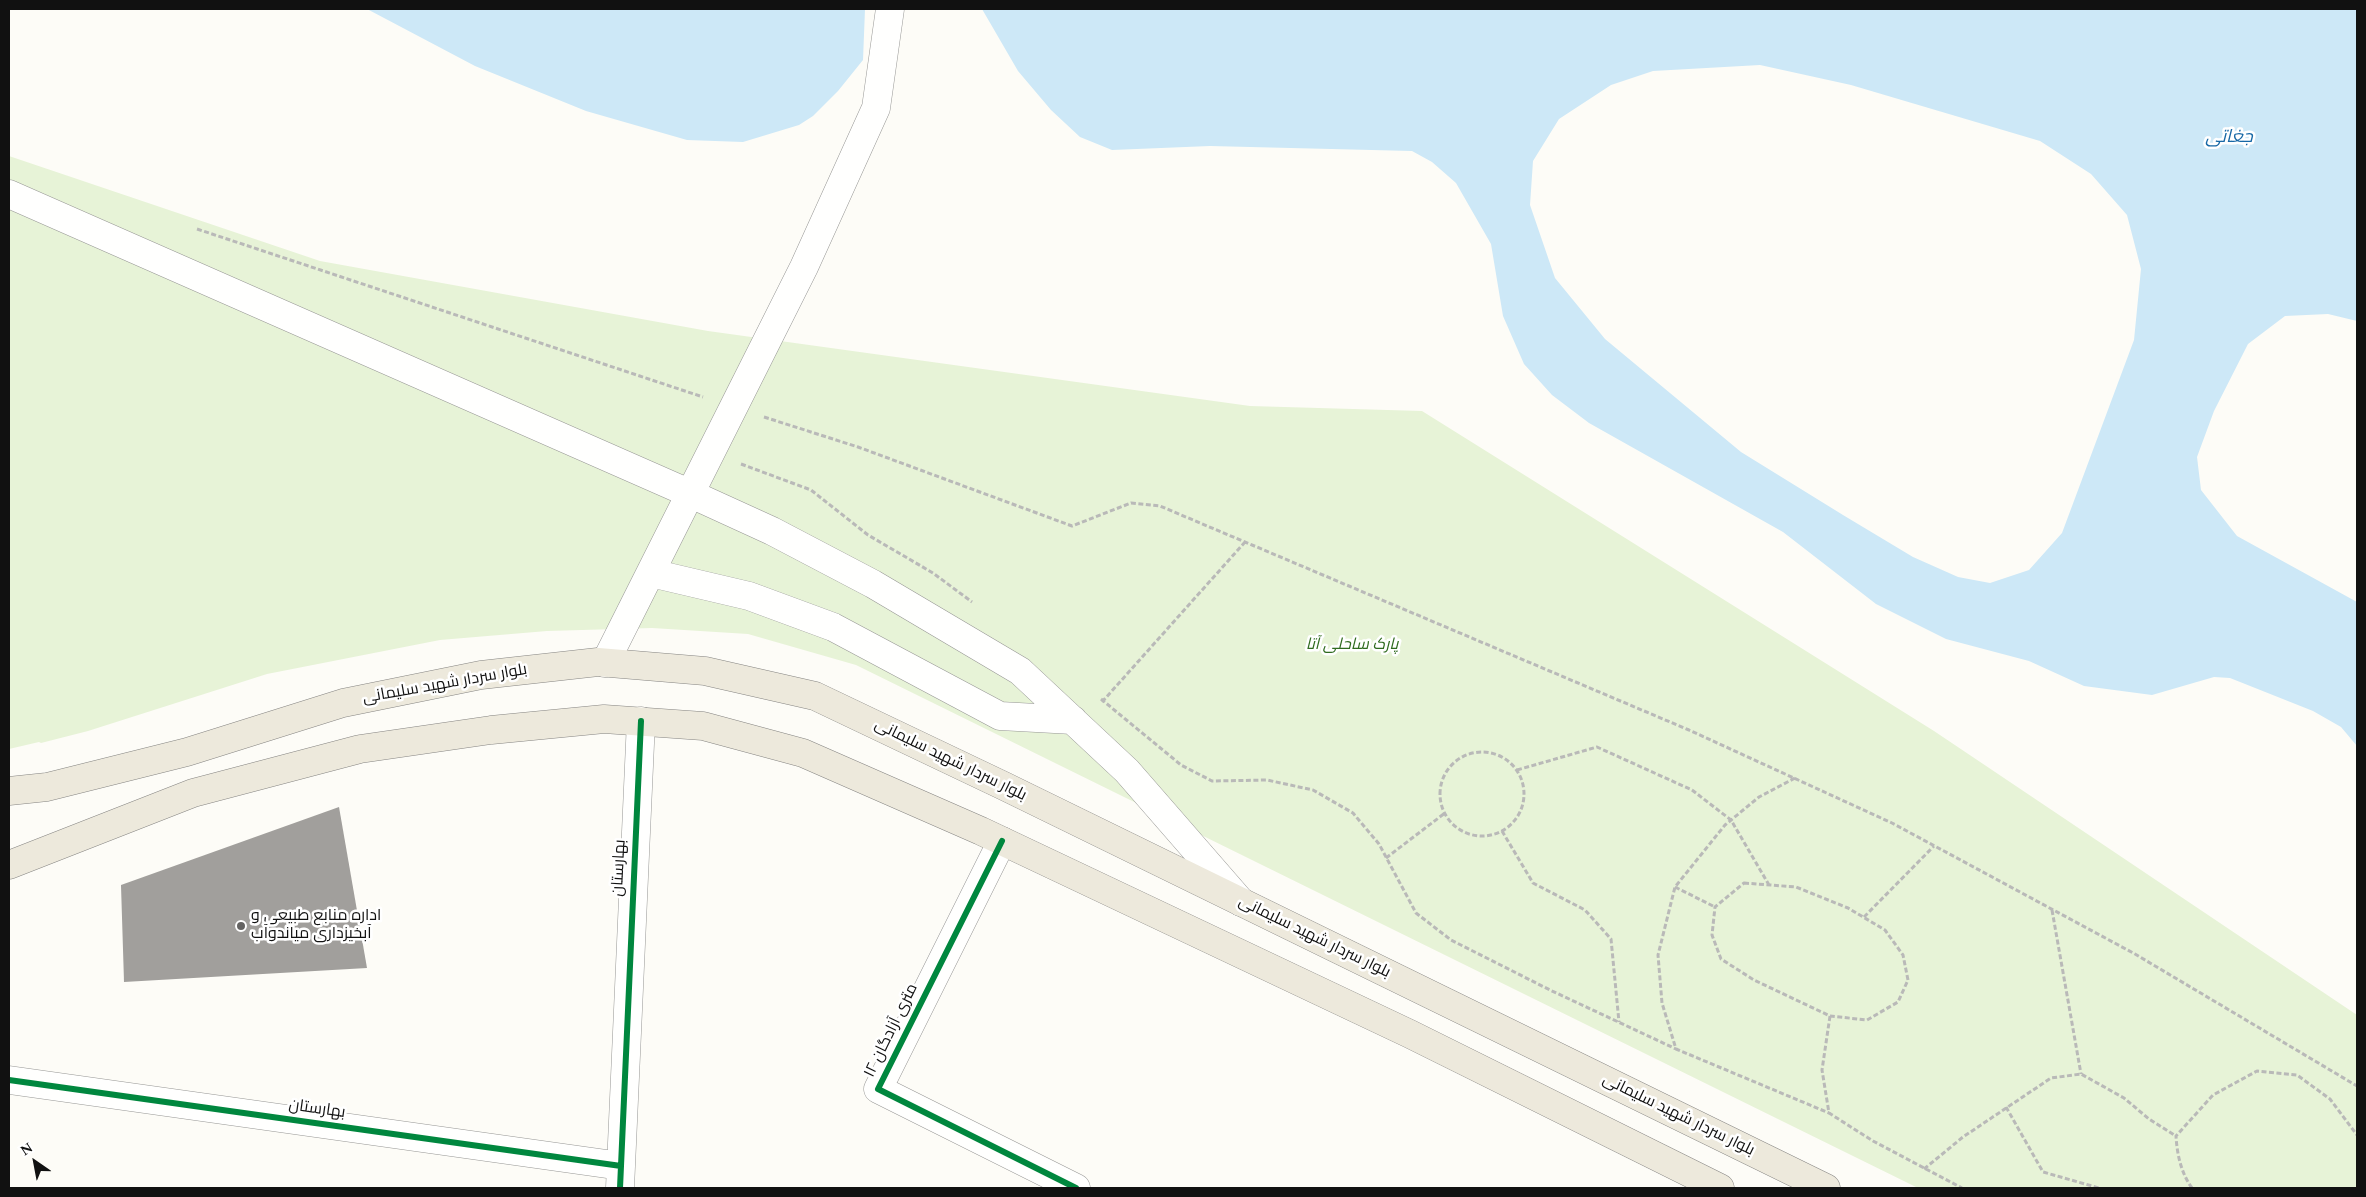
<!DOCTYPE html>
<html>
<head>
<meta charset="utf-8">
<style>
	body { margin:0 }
	#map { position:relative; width:2366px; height:1197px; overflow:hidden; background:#fdfcf7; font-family:Spectral,serif }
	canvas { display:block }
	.frame { position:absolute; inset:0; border:10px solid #111; pointer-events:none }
	.north { position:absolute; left:10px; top:1137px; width:50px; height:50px; -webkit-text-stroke:4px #fff; paint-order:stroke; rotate:327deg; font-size:14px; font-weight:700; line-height:20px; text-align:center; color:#111 }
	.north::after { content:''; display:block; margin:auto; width:18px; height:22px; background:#111; clip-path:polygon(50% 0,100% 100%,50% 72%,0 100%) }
</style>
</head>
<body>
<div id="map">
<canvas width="2366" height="1197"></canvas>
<div class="frame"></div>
<div class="north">N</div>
</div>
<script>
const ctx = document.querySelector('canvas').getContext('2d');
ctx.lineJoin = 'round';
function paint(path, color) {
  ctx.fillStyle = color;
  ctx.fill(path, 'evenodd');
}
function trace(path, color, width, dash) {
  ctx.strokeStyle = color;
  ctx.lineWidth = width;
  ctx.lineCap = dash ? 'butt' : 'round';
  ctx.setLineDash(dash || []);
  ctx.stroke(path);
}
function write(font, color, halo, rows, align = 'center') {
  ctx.font = font + ' Spectral,Cairo,serif';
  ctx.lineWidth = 5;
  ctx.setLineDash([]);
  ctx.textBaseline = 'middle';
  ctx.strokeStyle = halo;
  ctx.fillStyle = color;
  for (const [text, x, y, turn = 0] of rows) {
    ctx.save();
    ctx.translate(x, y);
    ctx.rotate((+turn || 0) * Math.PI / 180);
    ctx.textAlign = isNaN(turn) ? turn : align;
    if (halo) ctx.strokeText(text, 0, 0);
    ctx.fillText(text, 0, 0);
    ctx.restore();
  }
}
paint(new Path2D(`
	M9,156L320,261L708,331L1250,406L1422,411L1934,731L2357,1015V1188H1918L856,665L748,634L652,628L547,631L440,640L267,674L88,731L41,743L39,742L9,749Z`), '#e7f3d7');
paint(new Path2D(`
	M367,9H865L863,60L838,91L813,116L799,125L743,142L687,140L586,111L475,66Z
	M982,9H2357V321L2328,314L2285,316L2248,344L2214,411L2197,457L2201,490L2237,536L2357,602V746L2341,727L2313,711L2230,678L2214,677L2152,695L2084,686L2029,661L1946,639L1876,604L1783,532L1589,423L1552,395L1524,364L1503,316L1491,244L1456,183L1432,162L1412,151L1210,146L1112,150L1080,137L1051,110L1018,71ZM1760,65L1851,85L2040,141L2091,174L2127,215L2141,269L2134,340L2062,533L2029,570L1990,583L1958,577L1913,557L1843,515L1741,452L1605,339L1555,278L1530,205L1533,161L1559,119L1611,85L1653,71Z`), '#cde8f7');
paint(new Path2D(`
	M339,807L367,968L124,982L121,885Z`), '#a19f9c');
const minor = new Path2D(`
	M9,194L691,494L772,531L873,584L1020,671L1127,771L1241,902
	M651,573L749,596L833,627L1000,716L1073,720
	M605,663L804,267L876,108L890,9
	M1002,841L878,1089L1076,1188
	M9,1080L621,1166
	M620,1188L641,721`);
const major = new Path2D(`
	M9,791L47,787L187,752L343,703L481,675L598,662L705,671L815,696L1004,786L1826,1188
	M9,865L193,793L360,749L491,730L604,719L703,726L803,753L981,831L1410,1034L1720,1188`);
trace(minor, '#979795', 29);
trace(major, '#858482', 29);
trace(new Path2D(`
	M197,229L703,397
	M764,417L858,447L1072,526L1131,503L1160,506L1689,730L1892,823L2135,954L2357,1086
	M741,464L811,490L868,535L933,573L972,602
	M1101,699L1181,765L1212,781L1267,780L1313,790L1353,813L1379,844L1416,913L1451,940L1550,990L1676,1049
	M1102,702L1245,542
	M1440 794a42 42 0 1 1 84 0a42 42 0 1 1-84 0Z
	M1517,770L1597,747L1692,790L1731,820L1769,885
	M1795,778L1759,797L1725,825L1675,887L1658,955L1662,1003L1676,1049L1829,1113
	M1502,831L1533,883L1585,910L1611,939L1619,1022
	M1386,858L1445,813
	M1744,883L1796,887L1848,908L1885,930L1903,955L1908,980L1898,1002L1867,1020L1830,1016L1754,980L1721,959L1712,935L1715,907Z
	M1675,887L1715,907
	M2052,910L2081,1074
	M1864,917L1934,846
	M1830,1016L1822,1070L1829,1113L1873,1141L1962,1188
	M2006,1107L2043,1172L2099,1188
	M1924,1169L1963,1137L2051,1078L2081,1074L2124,1098L2149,1119L2176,1136
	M2192,1188C2181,1173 2177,1154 2176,1136L2213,1095L2257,1071L2297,1075L2330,1099L2357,1135`), '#b9b9b8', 3, [5, 2.5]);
trace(minor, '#fffffe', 28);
trace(major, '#ede9dc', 28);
trace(new Path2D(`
	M1002,841L878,1089L1076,1188
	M9,1080L621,1166
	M620,1188L641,721`), '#00873e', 6);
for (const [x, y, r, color] of [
	[241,926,5,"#646362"]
]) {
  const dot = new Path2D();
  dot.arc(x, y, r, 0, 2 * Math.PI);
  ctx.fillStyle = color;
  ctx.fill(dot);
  trace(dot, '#fff', 2);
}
write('italic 16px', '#2f6b1f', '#fff', [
	["پارک ساحلی آتا",1352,646]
]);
write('16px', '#111', '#fff', [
	["بلوار سردار شهید سلیمانی",445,685,-10],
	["بلوار سردار شهید سلیمانی",950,761,26],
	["بهارستان",620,868,-87],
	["بلوار سردار شهید سلیمانی",1314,938,26],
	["۱۲ متری آزادگان",892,1031,-64],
	["بهارستان",317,1110,8],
	["بلوار سردار شهید سلیمانی",1678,1116,26]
]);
write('16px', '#111', '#fff', [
	["اداره منابع طبیعی و",251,917],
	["آبخیزداری میاندوآب",251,935]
], 'left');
write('italic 18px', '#1768a6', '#fff', [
	["جغاتی",2229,138]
]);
</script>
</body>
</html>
